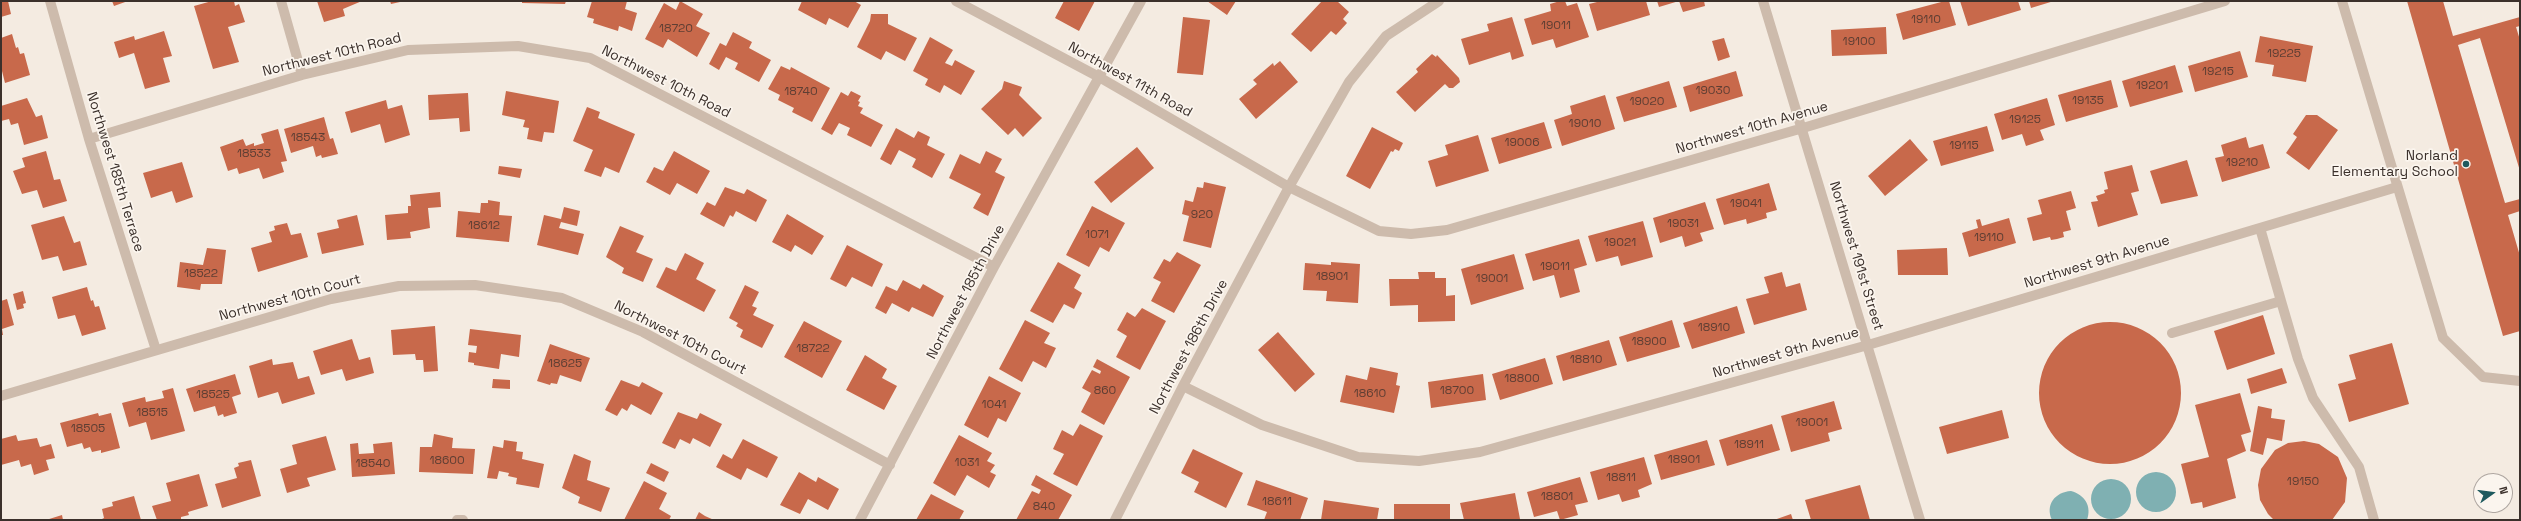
<!DOCTYPE html>
<html>
<head>
<meta charset="utf-8">
<style>
	body { margin:0 }
	#map { position:relative; width:2521px; height:521px; overflow:hidden; background:#f4ebe1; font-family:"Space Grotesk",sans-serif }
	canvas { display:block }
	.frame { position:absolute; inset:0; border:2px solid #3b302b; pointer-events:none }
	.north { position:absolute; left:2473px; top:473px; width:40px; height:40px; box-sizing:border-box; background:#fbf5ee; border:1px solid #aea6a0; border-radius:50%; rotate:76deg; font-size:11px; font-weight:700; line-height:16px; text-align:center; color:#3b302b }
	.north::after { content:''; display:block; margin:auto; width:14px; height:18px; background:#1f5a5e; clip-path:polygon(50% 0,100% 100%,50% 72%,0 100%) }
</style>
</head>
<body>
<div id="map">
<canvas width="2521" height="521"></canvas>
<div class="frame"></div>
<div class="north">N</div>
</div>
<script>
const ctx = document.querySelector('canvas').getContext('2d');
ctx.lineJoin = 'round';
function paint(path, color) {
  ctx.fillStyle = color;
  ctx.fill(path, 'evenodd');
}
function trace(path, color, width, dash) {
  ctx.strokeStyle = color;
  ctx.lineWidth = width;
  ctx.lineCap = dash ? 'butt' : 'round';
  ctx.setLineDash(dash || []);
  ctx.stroke(path);
}
function write(font, color, halo, rows, align = 'center') {
  ctx.font = font + ' "Space Grotesk",sans-serif';
  ctx.lineWidth = 3.5;
  ctx.setLineDash([]);
  ctx.textBaseline = 'middle';
  ctx.strokeStyle = halo;
  ctx.fillStyle = color;
  for (const [text, x, y, turn = 0] of rows) {
    ctx.save();
    ctx.translate(x, y);
    ctx.rotate((+turn || 0) * Math.PI / 180);
    ctx.textAlign = isNaN(turn) ? turn : align;
    if (halo) ctx.strokeText(text, 0, 0);
    ctx.fillText(text, 0, 0);
    ctx.restore();
  }
}
paint(new Path2D(`
	M2136 492a20 20 0 1 1 40 0a20 20 0 1 1-40 0Z
	M2091 499a20 20 0 1 1 40 0a20 20 0 1 1-40 0Z
	M2071,491C2085,495 2092,506 2087,520H2052C2045,505 2055,492 2071,491Z`), '#7fb0b2');
paint(new Path2D(`
	M1,1H8L11,14L1,17Z
	M112,1H128L114,6Z
	M212,1H234L235,6L239,4L245,22L228,27L239,62L213,69L194,6Z
	M317,1H362L343,9L345,16L324,22Z
	M390,1H400V2L391,4Z
	M522,1H566L565,4L522,3Z
	M592,1H627L625,9L637,13L632,31L619,26L618,31L593,23L594,19L587,17Z
	M680,1L703,14L696,26L710,33L697,57L668,39L663,48L645,39L664,3L676,10Z
	M802,1H854L861,5L848,28L829,18L826,25L798,10Z
	M1064,1H1095L1079,31L1055,18Z
	M1207,1H1236L1227,15Z
	M1322,1H1337L1349,12L1343,19L1347,23L1336,35L1331,31L1311,52L1291,34Z
	M1560,1H1565L1567,6L1577,3L1589,37L1556,48L1553,39L1532,45L1524,19L1551,11L1550,4Z
	M1601,1H1646L1650,15L1597,31L1589,4Z
	M1657,1H1679L1659,7Z
	M1679,1H1704L1705,6L1683,12Z
	M1945,1H1949L1956,25L1903,40L1896,14Z
	M1960,1H2018L2021,10L1968,26Z
	M2029,1H2054L2031,8Z
	M2407,1H2443L2453,36L2520,17V26L2516,27L2520,40V171L2480,38L2458,45L2505,203L2520,199V211L2508,215L2520,256V331L2503,336Z
	M871,14H888V24L917,38L905,61L886,51L881,60L857,47L870,21Z
	M1183,17L1210,20L1203,75L1177,73Z
	M1512,17L1524,56L1512,60L1510,52L1469,65L1461,39L1489,31L1487,24Z
	M1886,27L1887,54L1832,56L1831,30Z
	M164,31L172,56L163,58L170,82L145,89L134,53L119,58L114,42L134,36L135,40Z
	M733,32L752,42L749,48L771,60L759,82L735,69L738,63L726,57L719,70L709,64L720,43L726,46Z
	M12,34L16,48L18,47L20,54L24,53L30,75L5,83L1,67V38Z
	M2260,36L2313,46L2306,82L2272,76L2274,65L2255,62Z
	M930,37L953,50L945,63L952,66L955,60L975,71L961,95L944,85L940,93L925,85L928,79L913,71Z
	M1724,38L1730,57L1718,61L1712,41Z
	M2240,51L2248,77L2195,92L2188,66Z
	M1432,54L1436,57L1437,55L1459,78L1460,82L1453,88H1449L1445,84L1415,112L1396,92L1418,72L1416,69Z
	M1280,61L1298,82L1256,119L1239,99L1257,84L1253,80L1273,63L1274,66Z
	M2175,65L2183,92L2130,107L2122,81Z
	M781,66L790,70L791,67L830,88L812,122L792,112L794,108L778,100L780,95L768,89Z
	M1736,71L1743,96L1690,112L1683,87Z
	M2111,80L2118,107L2066,122L2058,95Z
	M1004,81L1022,87L1019,95L1042,118L1023,137L1015,128L1008,135L981,109L1002,89Z
	M1669,81L1677,107L1624,122L1616,97Z
	M506,91L559,101L554,133L544,132L542,142L527,139L529,128L523,127L525,120L502,115Z
	M851,91L861,96L858,101L860,102L858,106L863,108L860,113L883,125L871,147L847,135L850,128L839,123L832,135L821,129L841,92L848,96Z
	M468,93L470,131L460,132L459,118L429,120L428,95Z
	M1605,95L1615,129L1562,146L1554,120L1572,114L1570,106Z
	M27,98L36,117L42,115L48,138L24,145L18,123L11,125L9,119L1,121V106Z
	M2047,98L2055,125L2040,130L2044,140L2026,146L2022,134L2002,140L1994,114Z
	M386,100L388,109L402,105L410,135L385,143L380,124L351,133L345,112Z
	M587,107L600,112L598,118L635,134L619,173L605,167L601,177L584,171L593,150L573,141Z
	M2306,115H2317L2338,130L2309,170L2286,153L2297,137L2293,134Z
	M324,117L330,139L333,138L338,154L322,158L321,155L316,157L313,146L291,153L284,129Z
	M1544,122L1552,148L1499,164L1491,138Z
	M1987,126L1994,151L1941,166L1933,141Z
	M1372,127L1403,143L1399,151L1395,149L1393,152L1391,151L1370,189L1346,176Z
	M896,128L914,138L918,131L930,137L927,145L945,154L932,178L912,167L916,159L899,150L891,165L880,159Z
	M278,129L287,161L281,162L284,172L263,179L259,168L239,174L237,168L228,171L220,147L243,139L246,146L254,143V146L264,143L261,134Z
	M1478,135L1489,171L1436,187L1428,161L1448,155L1445,145Z
	M2246,137L2249,148L2263,144L2270,168L2222,182L2215,158L2224,156L2221,145Z
	M1910,139L1928,160L1885,196L1868,176Z
	M1137,147L1154,168L1111,203L1094,182Z
	M46,151L54,180L60,179L67,201L43,208L37,190L22,194L13,171L25,167L22,158Z
	M674,151L710,171L697,194L677,183L670,195L646,182L654,167L663,171Z
	M986,151L1002,159L995,172L1005,177L988,216L973,208L981,194L949,178L960,154L980,164Z
	M2187,160L2198,196L2161,204L2150,171Z
	M182,162L193,197L176,203L172,191L151,198L143,173Z
	M2132,165L2139,191L2131,193L2138,215L2098,227L2091,202L2098,201L2096,196L2105,193L2104,190L2108,189L2104,172Z
	M499,166L522,169L520,178L498,174Z
	M1204,182L1226,187L1211,248L1183,241L1189,216L1182,214L1185,200L1193,202L1197,187L1203,188Z
	M1769,183L1777,210L1766,213L1767,218L1747,224L1746,219L1724,225L1716,199Z
	M725,187L744,194L747,189L767,200L756,222L736,211L733,217L730,215L724,227L700,214L707,202L715,206Z
	M2071,191L2076,208L2066,211L2071,230L2063,232L2064,237L2057,239L2051,240L2050,237L2033,241L2027,218L2042,214L2038,200Z
	M440,192L441,207L428,208L430,228L410,232L411,238L387,240L385,215L408,213V206H411L410,195Z
	M488,200L500,202L499,215L512,216L509,242L456,237L458,211L480,213L481,203H488Z
	M1705,202L1714,229L1700,233L1703,241L1685,247L1682,236L1660,243L1653,218Z
	M1092,206L1125,223L1109,252L1100,247L1089,267L1066,255Z
	M564,207L580,211L577,226L561,222L559,228L584,234L578,255L537,245L544,215L561,219Z
	M787,214L824,236L812,255L795,245L791,252L772,242Z
	M357,215L364,245L322,254L317,233L339,228L337,220Z
	M64,216L74,243L80,241L87,265L63,271L58,256L42,260L31,225Z
	M2009,218L2016,243L1969,257L1962,233L1978,228L1976,220L1980,219L1982,226Z
	M1643,221L1653,257L1621,266L1618,256L1596,262L1588,236Z
	M287,223L291,235L301,233L308,257L258,272L251,248L272,242L269,232L275,230L274,226Z
	M620,226L644,236L636,252L653,259L643,282L622,273L624,268L606,257Z
	M1579,239L1587,265L1574,269L1580,292L1560,298L1554,275L1533,281L1525,254Z
	M847,245L883,264L872,287L852,277L846,287L830,279Z
	M207,248L226,250L222,284H201L200,290L177,287L180,262L203,265Z
	M1947,248L1948,275H1898L1897,250Z
	M1177,252L1201,265L1174,313L1151,301L1161,282L1153,278L1164,259L1170,262Z
	M685,253L704,263L696,279L716,290L704,312L656,287L666,267L676,271Z
	M1514,254L1524,289L1471,305L1461,269Z
	M1058,262L1081,275L1074,288L1082,293L1074,309L1064,304L1053,323L1030,311Z
	M1331,262L1360,264L1358,303L1326,301L1327,291L1303,290L1305,263L1331,265Z
	M1418,272H1435V278H1446V296L1455,295V321L1418,322V305L1390,306L1389,279H1419Z
	M1782,272L1786,287L1800,283L1807,310L1754,325L1746,299L1769,293L1764,277Z
	M903,280L920,289L923,284L944,296L933,317L912,307L909,312L892,303L886,314L875,308L886,286L897,291Z
	M745,285L759,292L752,306L757,308L753,315L774,325L762,348L740,337L743,330L736,326L738,323L729,318Z
	M87,287L91,301L93,300L95,307L99,306L106,329L82,336L75,315L58,319L52,297Z
	M23,291L26,303L23,304L24,308L17,310L13,294Z
	M7,299L14,325L2,329L3,335H1V301Z
	M1737,306L1745,333L1692,349L1683,323Z
	M1142,308L1166,321L1140,370L1116,357L1127,336L1117,330L1127,312L1135,317Z
	M2263,315L2275,354L2227,370L2214,331Z
	M1025,320L1050,333L1044,343L1056,348L1046,368L1033,361L1022,382L999,369Z
	M1672,320L1680,347L1627,362L1619,337Z
	M804,321L842,341L822,378L784,357Z
	M2039 393a71 71 0 1 1 142 0a71 71 0 1 1-142 0Z
	M435,326L438,371L424,372L423,360H416L415,354L393,355L391,330Z
	M470,329L521,335L519,357L501,354L499,369L474,365V363L468,362L469,352L476,353L477,346L468,345Z
	M1278,332L1315,374L1295,392L1258,350Z
	M352,339L359,360L370,357L374,373L346,381L342,369L321,375L313,351Z
	M1609,340L1617,365L1563,381L1556,356Z
	M2392,343L2409,404L2349,422L2338,384L2356,379L2349,355Z
	M550,344L590,358L581,382L560,375L557,384L551,383L550,385L537,381Z
	M865,355L887,369L882,378L897,386L884,410L846,390Z
	M1545,358L1553,384L1500,400L1492,374Z
	M272,359L273,365L293,362L298,379L309,376L315,394L282,404L278,392L258,398L249,366Z
	M1097,359L1130,377L1104,425L1081,412L1091,393L1082,388L1092,370L1100,374L1101,371L1093,367Z
	M1370,367L1398,373L1396,385L1400,386L1394,413L1340,402L1346,375L1367,380Z
	M2282,368L2287,383L2251,394L2247,379Z
	M235,374L241,394L232,397L237,413L224,417L223,414L218,416L215,406L194,412L186,389Z
	M1483,374L1486,400L1431,408L1428,382Z
	M989,376L1021,393L1006,422L998,418L988,438L964,425Z
	M493,379L510,380V389L492,388Z
	M621,380L639,387L642,382L663,393L651,415L631,404L627,411L622,408L617,416L605,410Z
	M173,388L185,431L151,440L146,422L129,427L122,403L145,397L146,402L164,398L162,391Z
	M2240,393L2251,432L2241,435L2246,451L2227,459L2236,498L2203,508L2202,502L2191,504L2181,464L2209,457L2195,405Z
	M1834,401L1842,429L1828,433L1830,441L1791,452L1781,416Z
	M2258,406L2272,409L2271,418L2285,420L2282,441L2267,438L2263,455L2250,451Z
	M2002,410L2009,438L1947,454L1939,427Z
	M678,412L697,419L700,413L722,424L710,447L693,438L690,444L680,439L675,449L662,443Z
	M98,413L99,416L111,413L120,448L101,453V450L92,452L90,447L84,449L82,443L67,447L60,423Z
	M1080,424L1103,436L1077,486L1053,474L1064,454L1053,449L1062,430L1073,436Z
	M1772,424L1780,450L1727,466L1719,440Z
	M434,434L453,438L452,448L475,449L473,474L419,472L420,447H432Z
	M16,435L18,441L37,438L40,447L51,444L55,458L46,460L49,470L34,475L31,464L21,467L19,460L1,465V439Z
	M959,435L992,453L987,461L995,465L990,472L996,475L989,488L967,475L955,496L933,483Z
	M326,436L336,470L307,478L310,486L287,493L280,469L297,464L292,445Z
	M743,439L778,457L767,478L747,468L741,480L716,467L723,454L732,459Z
	M504,440L517,442L516,451L523,452L522,459L544,464L539,488L516,484L517,478L508,476L509,473L499,471L497,479L487,478L493,446L503,448Z
	M1707,440L1715,465L1661,480L1654,455Z
	M2304,441L2319,444L2338,457L2347,478L2345,502L2332,520H2274L2268,514L2260,500L2258,485L2261,469L2275,450L2288,443Z
	M392,442L395,474L352,477L350,444L358,443L359,454L374,453L373,444Z
	M1193,449L1243,473L1226,508L1194,492L1199,482L1181,473Z
	M574,454L591,461L587,480L610,488L601,512L578,503L580,497L562,488Z
	M1644,457L1652,484L1638,490L1640,497L1622,502L1619,494L1598,500L1590,472Z
	M251,460L261,496L222,508L215,484L237,478L234,468L239,466L238,463Z
	M651,463L669,472L664,482L646,473Z
	M799,472L816,482L818,477L839,489L828,510L808,499L800,514L780,505Z
	M199,474L208,506L188,512L189,515L181,517V520H157L152,506L171,501L166,483Z
	M1036,475L1072,495L1058,520H1016L1032,491L1039,494L1041,490L1031,485Z
	M1580,477L1588,502L1575,505L1578,515L1560,520L1557,511L1534,517L1527,492Z
	M1256,480L1308,498L1300,520H1264L1267,512L1247,505Z
	M644,481L667,493L659,509L671,516L669,520H624Z
	M1860,485L1870,520H1811L1805,500Z
	M1515,493L1520,519L1464,520L1460,503Z
	M931,494L964,511L959,520H916Z
	M134,496L141,520H100L104,518L102,509L113,506L112,502Z
	M1324,500L1379,508L1377,520H1321Z
	M1394,504H1450V520H1394Z
	M699,512L705,516L714,520H695Z
	M1791,514L1793,520H1774Z
	M62,515L63,520H46Z`), '#c8694b');
trace(new Path2D(`
	M50,1L89,139L156,350
	M281,1L302,75
	M956,1L1099,77L1289,187L1379,231L1411,234L1447,230L1803,128L2225,1
	M1763,1L1920,520
	M2342,1L2443,338L2483,377L2520,381
	M89,139L302,75L408,50L518,46L590,58L994,267
	M2281,301L2298,359L2313,398L2359,467L2374,520
	M2172,333L2281,301L2260,228
	M1183,386L1262,425L1358,457L1419,461L1480,452L1868,345L2397,187
	M1,396L331,299L399,286L475,285L562,298L643,332L890,465
	M457,520H463
	M860,520L994,267L1141,1
	M1115,520L1183,386L1289,187L1349,82L1386,36L1439,1`), '#cdbbac', 10);
for (const [x, y, r, color] of [
	[2466,164,4,"#1f5a5e"]
]) {
  const dot = new Path2D();
  dot.arc(x, y, r, 0, 2 * Math.PI);
  ctx.fillStyle = color;
  ctx.fill(dot);
  trace(dot, '#fbf5ee', 1.5);
}
write('12px', '#5e3e33', null, [
	["19110",1926,20],
	["19011",1556,26],
	["18720",676,29],
	["19100",1859,42],
	["19225",2284,54],
	["19215",2218,72],
	["19201",2152,86],
	["19030",1713,91],
	["18740",801,92],
	["19135",2088,101],
	["19020",1647,102],
	["19125",2025,120],
	["19010",1585,124],
	["18543",308,138],
	["19006",1522,143],
	["19115",1964,146],
	["18533",254,154],
	["19210",2242,163],
	["19041",1746,204],
	["920",1202,215],
	["19031",1683,224],
	["18612",484,226],
	["1071",1097,235],
	["19110",1989,238],
	["19021",1620,243],
	["19011",1555,267],
	["18522",201,274],
	["18901",1332,277],
	["19001",1492,279],
	["18910",1714,328],
	["18900",1649,342],
	["18722",813,349],
	["18810",1586,360],
	["18625",565,364],
	["18800",1522,379],
	["860",1105,391],
	["18700",1457,391],
	["18610",1370,394],
	["18525",213,395],
	["1041",994,405],
	["18515",152,413],
	["19001",1812,423],
	["18505",88,429],
	["18911",1749,445],
	["18901",1684,460],
	["18600",447,461],
	["1031",967,463],
	["18540",373,464],
	["18811",1621,478],
	["19150",2303,482],
	["18801",1557,497],
	["18611",1277,502],
	["840",1044,507]
]);
write('14px', '#3b302b', '#fbf5ee', [
	["Northwest 10th Road",332,55,-14],
	["Northwest 11th Road",1130,80,29],
	["Northwest 10th Road",666,82,27],
	["Northwest 10th Avenue",1752,128,-16],
	["Northwest 185th Terrace",115,172,73],
	["Northwest 191st Street",1856,256,73],
	["Northwest 9th Avenue",2097,262,-17],
	["Northwest 185th Drive",966,292,-62],
	["Northwest 10th Court",290,298,-15],
	["Northwest 10th Court",680,338,27],
	["Northwest 186th Drive",1189,347,-62],
	["Northwest 9th Avenue",1786,353,-16]
]);
write('14px', '#3b302b', '#fbf5ee', [
	["Norland",2458,156],
	["Elementary School",2458,172]
], 'right');
</script>
</body>
</html>
